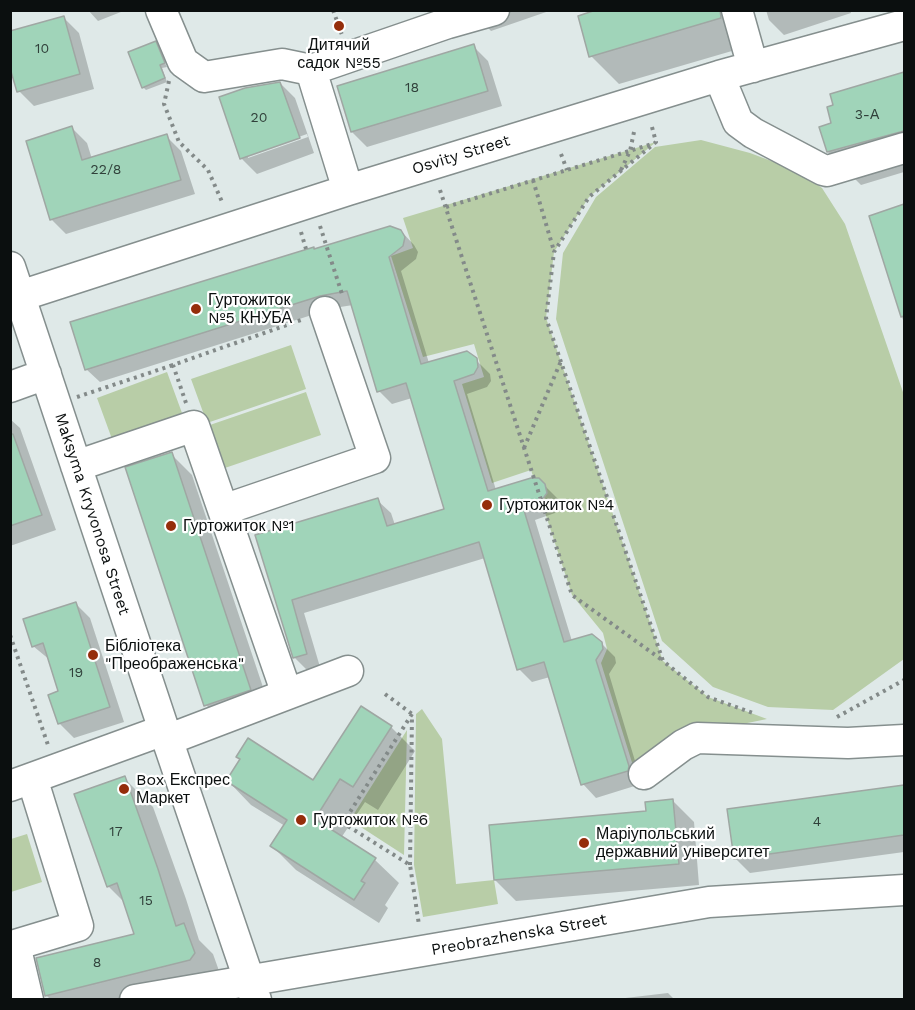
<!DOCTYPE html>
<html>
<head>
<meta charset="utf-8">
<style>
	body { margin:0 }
	#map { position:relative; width:915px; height:1010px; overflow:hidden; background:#dfe9e8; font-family:"Work Sans",sans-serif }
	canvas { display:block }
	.frame { position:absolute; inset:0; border:12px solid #0b0f0f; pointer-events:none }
</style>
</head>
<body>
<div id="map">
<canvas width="915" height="1010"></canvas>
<div class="frame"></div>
</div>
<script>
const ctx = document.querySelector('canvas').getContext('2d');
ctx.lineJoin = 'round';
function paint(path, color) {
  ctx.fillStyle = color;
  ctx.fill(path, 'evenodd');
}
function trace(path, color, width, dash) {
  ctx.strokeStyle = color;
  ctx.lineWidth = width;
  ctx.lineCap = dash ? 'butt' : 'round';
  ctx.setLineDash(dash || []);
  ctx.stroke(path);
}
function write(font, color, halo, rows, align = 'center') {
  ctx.font = font + ' "Work Sans",sans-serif';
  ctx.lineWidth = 4.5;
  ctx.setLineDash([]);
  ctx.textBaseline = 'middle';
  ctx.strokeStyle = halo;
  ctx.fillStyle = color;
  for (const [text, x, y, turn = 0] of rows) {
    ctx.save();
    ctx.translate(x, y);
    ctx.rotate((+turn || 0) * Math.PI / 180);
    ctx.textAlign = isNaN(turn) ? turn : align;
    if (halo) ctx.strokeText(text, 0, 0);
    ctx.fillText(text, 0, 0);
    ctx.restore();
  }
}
paint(new Path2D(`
	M701,140L750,153L798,171L822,188L845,224L904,395V659L833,710L768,707L713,687L662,641L556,319L563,253L596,197L655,147Z
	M656,142L589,197L554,252L546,318L663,661L708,697L767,719L689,735L634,769L601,663L607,649L603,633L572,595L531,470L492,483L462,384L484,377L474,344L423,357L391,256L413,248L403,218Z
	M291,345L306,389L207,423L191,379Z
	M167,372L182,413L112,439L97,398Z
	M306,392L321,435L222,469L207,426Z
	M422,709L442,739L456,884L494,880L498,904L423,917L414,865L416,714Z
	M407,730L404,855L350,820Z
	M27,834L42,882L11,892V839Z`), '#b8cda7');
paint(new Path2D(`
	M88,10H126L98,21Z
	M471,10H552L491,31Z
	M601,10H741L749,46L619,84L591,56Z
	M766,10H850L851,13L784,35L769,20Z
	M64,18L79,33L94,89L34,106L19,91Z
	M155,43L167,67L162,68L167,82L146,90L143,87Z
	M473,46L488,61L502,106L367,147L352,132Z
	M904,74V172L861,185L828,152L835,106L832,95Z
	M280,83L295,98L314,153L257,174L242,159L220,98ZM307,134L308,137L248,158V155Z
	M72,128L87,143L92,159L166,136L181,151L195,194L66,234L51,219Z
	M904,206V323L871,217Z
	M401,231L414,245L418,252L416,259L401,271L429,363L476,360L490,374L491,381L487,387L467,394L496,490L539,480L558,499L559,507L555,513L535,520L572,641L601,643L615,657L616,663L609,674L641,781V784L596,798L583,784L550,677L532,682L519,669L485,558L304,613L320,667L308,671L294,657L257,536L377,500L391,513L395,525L446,510L412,398L392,404L379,391L353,305L334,308L100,382L86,369L315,250Z
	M10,419L20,428L56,530L10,546Z
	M171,454L192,475L271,711L227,726L206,705Z
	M75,603L90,618L124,722L74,738L59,723L60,692L50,660L33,646Z
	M361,708L391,727L415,751L378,810L365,802L341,838L375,860L399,883L385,905L388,908L379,923L296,870L272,846L285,826L251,805L228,781L314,782Z
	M124,778L153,807L186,899L199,940L213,954L223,982L174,1000H51L46,995L136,935L125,903L108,886Z
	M904,786V852L750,873L735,858L729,811Z
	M673,801L694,822L699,885L516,901L495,880Z
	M668,993L675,1000H617V999Z`), '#0003');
const building = new Path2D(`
	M596,10H720L721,18L589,57L578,16Z
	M64,16L80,74L17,92L10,68V31Z
	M156,41L165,63L160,65L165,78L142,88L128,52Z
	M474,44L488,91L351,132L337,86Z
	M904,72V131L827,152L819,127L831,123L827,107L833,105L830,94Z
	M280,82L300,138L240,159L219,97L245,88Z
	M72,126L82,160L167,134L181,180L50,220L26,141Z
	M904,204V316L901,317L869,216Z
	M390,226L401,230L405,237L403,246L389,257L421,364L467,351L477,358L478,367L474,374L454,381L488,491L531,478H539L545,484L547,493L542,500L523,507L564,642L592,634L602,642L603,649L596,660L629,766L628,771L581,785L544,662L517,670L479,542L292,600L307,654L293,658L255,535L378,498L387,526L444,509L406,383L377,392L347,291L320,296L85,370L70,322L314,247V249Z
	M10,434H13L42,515L10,526Z
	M172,452L251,690L204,706L125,467Z
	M76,602L110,707L58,724L48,695L58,691L43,643L32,647L23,619Z
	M361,706L392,726L353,787L340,779L315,819L376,858L361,881L365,883L354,900L270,846L287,820L226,781L240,759L236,757L248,738L313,780Z
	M125,776L158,869L176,926L184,923L195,953L190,960L45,996L36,958L134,934L117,883L107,887L74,794Z
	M904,785V835L734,859L727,809Z
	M673,799L679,864L494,880L489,825L646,811L645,802Z`);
paint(building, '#a0d4b9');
trace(building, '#9fa7a3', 1.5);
const minor = new Path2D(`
	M161,10L183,62L204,77L282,64L311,70L448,23L494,10
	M737,10L753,67
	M311,70L348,190
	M719,76L738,122L753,133L823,170L827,171L904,148
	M10,267L164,730L256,1000
	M20,296L348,190L719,76L904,25
	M10,387L46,374
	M76,466L194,426L287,694
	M223,510L375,458L325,312
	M167,740L348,671
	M644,774L683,745L697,738L848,743L904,740
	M10,786L164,730
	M28,1000L15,945L78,926L32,778
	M135,1000L709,902L904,890`);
trace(minor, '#858f8e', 33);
trace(new Path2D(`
	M333,10L342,35
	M169,81L164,104L179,142L208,170L223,204
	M652,127L656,142L589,197L554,252L546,318L663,661L708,697L753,713
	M561,154L567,170
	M621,170L630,151L634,132
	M533,180L554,251
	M440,190L572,595L662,660
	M446,207L652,144
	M320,226L342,294
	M301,232L306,249
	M77,397L173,365
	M186,403L173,365L301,320
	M524,448L561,361
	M10,635L48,745
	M385,694L412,714
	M412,714L343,823L410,865L419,925
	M837,717L904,680
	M410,865L412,715`), '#838a89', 4, [3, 4.5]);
trace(minor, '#fff', 30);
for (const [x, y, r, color] of [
	[339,26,6,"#952e0b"],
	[196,309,6,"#952e0b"],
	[487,505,6,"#952e0b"],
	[171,526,6,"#952e0b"],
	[93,655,6,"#952e0b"],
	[124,789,6,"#952e0b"],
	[301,820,6,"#952e0b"],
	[584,843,6,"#952e0b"]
]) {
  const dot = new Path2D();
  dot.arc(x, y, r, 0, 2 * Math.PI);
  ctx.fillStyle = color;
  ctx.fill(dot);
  trace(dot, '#fff', 2);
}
write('14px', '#30403a', null, [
	["10",42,49],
	["18",412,88],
	["3-А",867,115],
	["20",259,118],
	["22/8",106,170],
	["19",76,673],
	["4",817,822],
	["17",116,832],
	["15",146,901],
	["8",97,963]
]);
write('16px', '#0b0f0f', '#fff', [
	["Дитячий",339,45,"center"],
	["садок №55",339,63,"center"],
	["Гуртожиток",208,300],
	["№5 КНУБА",208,318],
	["Гуртожиток №4",499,505],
	["Гуртожиток №1",183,526],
	["Бібліотека",105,646],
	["\"Преображенська\"",105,664],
	["Box Експрес",136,780],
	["Маркет",136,798],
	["Гуртожиток №6",313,820],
	["Маріупольський",596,834],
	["державний університет",596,852]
], 'left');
write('16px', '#0b0f0f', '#fff', [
	["Osvity Street",461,155,-17],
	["Maksyma Kryvonosa Street",92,514,72],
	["Preobrazhenska Street",519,935,-10]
]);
</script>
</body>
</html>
